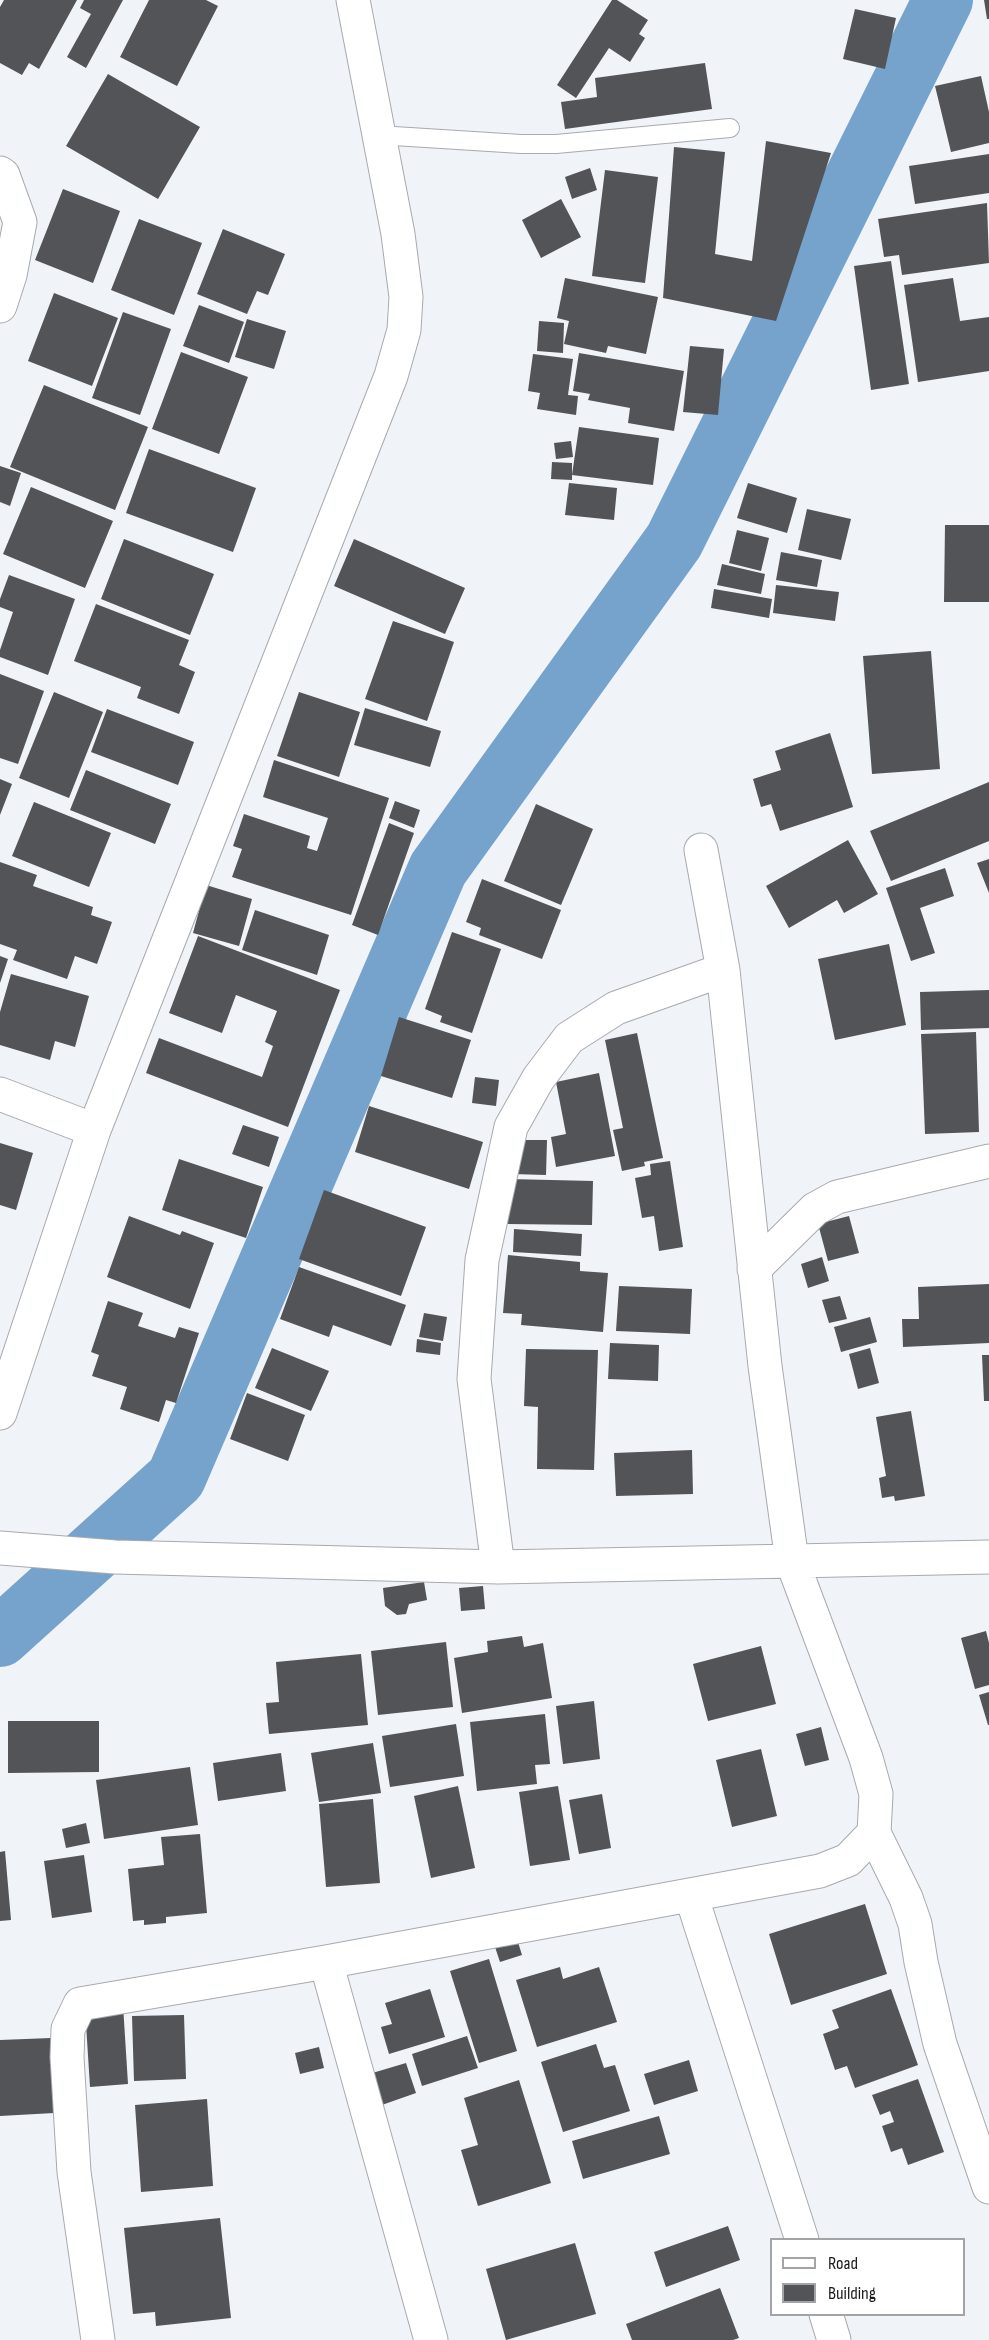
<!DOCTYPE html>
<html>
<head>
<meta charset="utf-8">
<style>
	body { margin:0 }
	#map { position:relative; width:989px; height:2340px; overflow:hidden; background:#f0f3f7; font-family:"Sofia Sans Condensed",sans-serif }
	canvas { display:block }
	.legend { position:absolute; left:770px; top:2238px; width:195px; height:78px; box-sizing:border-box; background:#fff; border:2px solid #a3a4a5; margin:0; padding:8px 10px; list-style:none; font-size:18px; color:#1a1b1d }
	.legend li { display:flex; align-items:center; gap:12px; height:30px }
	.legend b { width:30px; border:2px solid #a3a4a5 }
</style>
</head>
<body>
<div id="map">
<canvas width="989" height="2340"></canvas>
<ul class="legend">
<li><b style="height:8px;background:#fff"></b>Road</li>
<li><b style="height:16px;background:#525458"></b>Building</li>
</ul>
</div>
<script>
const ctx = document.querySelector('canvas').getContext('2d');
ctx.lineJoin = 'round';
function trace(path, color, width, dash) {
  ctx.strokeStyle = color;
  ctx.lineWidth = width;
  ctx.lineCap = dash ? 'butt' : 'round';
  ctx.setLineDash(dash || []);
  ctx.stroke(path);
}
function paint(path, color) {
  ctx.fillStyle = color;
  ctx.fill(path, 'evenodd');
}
trace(new Path2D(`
	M0,1637L176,1478L438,869L674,541L943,0`), '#76a3cc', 60);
paint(new Path2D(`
	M4,0H77L39,69L29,63L22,75L0,63V7Z
	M84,0H123L86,68L67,57L91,14L80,8Z
	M149,0H206L218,6L177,86L120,57Z
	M612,0H617L648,20L639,34L645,38L630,62L609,48L576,98L557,85Z
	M984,0H989V19H987Z
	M855,9L896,18L885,69L843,59Z
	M705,63L712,109L565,129L561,102L597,97L595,78Z
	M108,74L200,127L158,199L66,146Z
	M981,76L989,112V143L951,152L935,86Z
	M766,141L831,153L776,321L663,298L674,147L725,152L715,254L752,261Z
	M989,154V193L915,204L909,166Z
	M590,168L597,190L572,199L565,177Z
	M605,170L658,177L645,283L592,276Z
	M63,189L120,211L93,283L35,260Z
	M561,199L581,237L541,258L522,220Z
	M987,203L989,263L902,275L899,255L884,257L878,219Z
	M139,219L202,243L174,315L111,290Z
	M223,229L285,254L268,295L257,291L247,314L197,294Z
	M891,261L909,384L871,390L854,266Z
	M565,278L658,297L646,354L608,346L606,353L564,344L569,321L557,318Z
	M953,278L960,321L989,317V371L918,382L904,285Z
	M54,293L118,318L92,386L28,361Z
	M199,305L244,322L229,363L183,346Z
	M123,312L171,329L140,415L92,398Z
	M247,319L286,331L274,369L235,357Z
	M539,321L564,323L563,353L537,351Z
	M690,346L724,349L718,415L683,412Z
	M181,352L248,377L219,454L152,429Z
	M579,353L684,371L674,431L628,423L630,408L588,400L590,394L573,391Z
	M533,354L573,359L568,395L578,396L576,415L537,409L540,393L528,391Z
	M44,385L148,427L115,510L10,467Z
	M579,427L659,438L653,485L572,475Z
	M571,441L573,457L556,459L554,443Z
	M149,449L256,488L233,552L126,513Z
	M552,462L572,463V480L551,479Z
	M0,466L21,473L10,506L0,502Z
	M569,483L617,488L614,520L565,515Z
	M748,483L797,498L787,533L737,518Z
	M31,487L113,521L85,588L3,554Z
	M807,509L851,519L841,560L798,550Z
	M945,525H989V602H944Z
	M737,530L769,538L761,571L729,563Z
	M124,539L214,574L190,635L101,599Z
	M354,539L465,588L445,634L334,586Z
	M781,552L822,560L817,587L776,580Z
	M722,564L765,574L761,594L717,585Z
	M9,575L75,599L48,675L0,657V650L13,612L0,607V599Z
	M776,585L839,592L835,621L773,613Z
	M714,589L772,599L769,618L711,608Z
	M96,604L189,640L179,665L195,672L179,714L137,698L141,687L74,661Z
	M393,621L454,642L427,721L365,699Z
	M931,651L940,769L872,774L863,656Z
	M0,674L44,691L18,764L0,758Z
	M54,692L103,712L69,798L19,778Z
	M299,692L360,712L339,777L277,756Z
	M365,708L441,731L430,767L354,745Z
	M107,709L194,742L178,785L91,752Z
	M830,733L853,807L780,831L771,804L761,807L753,779L781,770L775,751Z
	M274,760L389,798L351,915L232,877L242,849L233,846L244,814L310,836L307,848L317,851L328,818L263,797Z
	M86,770L171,804L155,844L70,810Z
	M0,779L12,784L0,815Z
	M989,782V841L891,881L870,831Z
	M395,801L420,810L414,828L389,818Z
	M34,802L111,833L89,887L12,856Z
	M536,804L593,829L561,905L504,881Z
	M389,823L414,833L378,935L352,925Z
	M848,840L878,894L844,913L837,900L789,928L766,886Z
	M989,859V893L977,863Z
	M0,862L37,875L33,886L93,907L91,915L112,922L97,964L75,956L67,979L13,960L17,950L0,944Z
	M945,868L954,896L920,908L935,953L911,961L886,888Z
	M482,879L561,910L542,959L479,935L481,928L466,922Z
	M206,885L252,899L239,946L193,933Z
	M255,910L329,935L317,975L242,950Z
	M452,932L501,949L472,1033L440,1022L442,1016L425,1009Z
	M198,936L340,990L288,1127L146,1073L159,1038L262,1077L273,1046L265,1042L277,1011L236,995L222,1033L169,1013Z
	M889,944L906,1025L835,1040L818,959Z
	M0,956L8,959L0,983Z
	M11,974L89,996L75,1047L55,1041L50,1060L0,1045V1012Z
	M989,990V1028L921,1030L920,992Z
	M399,1017L471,1040L452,1098L381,1076Z
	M976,1032L979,1132L925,1134L921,1034Z
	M637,1033L663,1158L644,1162L645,1166L622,1171L613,1130L623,1128L605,1040Z
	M599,1073L615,1156L556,1167L551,1137L566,1134L556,1082Z
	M475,1077L499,1080L496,1106L472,1103Z
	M369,1106L483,1142L469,1189L355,1152Z
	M243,1125L279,1137L269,1167L232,1154Z
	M513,1140H547L546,1175L512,1174Z
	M0,1143L33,1153L16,1210L0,1205Z
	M179,1159L263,1187L246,1238L162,1210Z
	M670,1161L683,1247L659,1251L654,1216L642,1218L635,1178L651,1175L650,1164Z
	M509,1179L593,1181L592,1225L508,1224Z
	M324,1190L426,1227L401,1296L299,1259Z
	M129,1216L180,1235L182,1231L214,1243L190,1309L107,1277Z
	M849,1216L859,1253L828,1261L818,1224Z
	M514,1229L582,1234L581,1256L513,1252Z
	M508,1255L580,1262V1271L608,1273L603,1332L521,1325L522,1314L503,1313Z
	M822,1257L829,1281L808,1288L801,1264Z
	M299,1267L406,1305L391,1346L333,1325L329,1337L280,1319Z
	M989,1284V1343L903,1347L902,1319H919L918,1287Z
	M619,1286L692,1289L690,1334L616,1331Z
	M840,1296L847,1319L829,1323L822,1300Z
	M108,1301L143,1313L138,1326L175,1338L179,1327L199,1333L176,1403L166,1400L159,1422L120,1409L127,1387L92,1376L99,1355L91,1352Z
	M424,1313L447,1317L443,1341L419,1337Z
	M870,1317L877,1342L841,1352L834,1327Z
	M417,1339L441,1343L440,1355L416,1352Z
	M610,1343L659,1345L658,1381L608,1379Z
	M272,1348L329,1371L311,1411L255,1388Z
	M870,1348L879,1383L858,1389L849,1354Z
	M526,1349L598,1350L594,1470L537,1469L538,1407L524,1406Z
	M982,1355H989V1401H984Z
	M247,1393L305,1415L288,1461L230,1439Z
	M911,1411L925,1496L895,1501L894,1496L882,1498L879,1478L886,1476L876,1417Z
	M692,1450L693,1494L616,1496L614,1453Z
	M424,1582L427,1600L409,1604L406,1614L397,1615L385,1606L383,1588Z
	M483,1586L485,1609L461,1611L459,1588Z
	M986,1631L989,1643V1685L975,1689L961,1638Z
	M522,1636L524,1647L543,1643L552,1698L462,1713L454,1658L488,1652L487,1641Z
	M446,1642L453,1707L378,1715L371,1651Z
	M761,1646L776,1704L708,1721L693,1664Z
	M361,1654L368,1725L269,1734L266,1703L279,1702L276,1662Z
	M989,1692V1725H988L979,1695Z
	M594,1701L600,1759L563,1764L556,1706Z
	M545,1714L550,1764L535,1765L537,1784L477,1791L470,1722Z
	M8,1721H99V1772L8,1773Z
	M456,1724L464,1776L390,1787L382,1736Z
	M821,1727L829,1760L805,1766L796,1734Z
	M373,1743L381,1793L319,1802L311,1753Z
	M761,1749L777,1816L732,1827L716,1760Z
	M281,1753L286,1791L218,1801L213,1763Z
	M190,1767L198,1825L104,1839L96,1780Z
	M458,1786L475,1868L431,1878L414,1796Z
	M558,1786L570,1860L530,1866L519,1792Z
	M602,1794L611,1848L579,1854L569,1800Z
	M373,1799L380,1883L326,1887L319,1804Z
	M86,1823L90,1843L66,1848L62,1829Z
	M200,1834L207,1913L166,1917V1923L144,1925V1920L133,1921L128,1869L164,1865L161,1837Z
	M5,1851L11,1920L0,1921V1852Z
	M84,1855L92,1912L52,1918L44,1861Z
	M865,1904L887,1974L791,2005L769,1934Z
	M517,1939L522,1955L500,1962L495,1947Z
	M489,1959L517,2051L479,2063L450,1971Z
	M560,1967L563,1979L599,1967L617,2022L537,2047L516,1980Z
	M430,1989L445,2037L389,2054L381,2027L392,2024L385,2003Z
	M891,1989L918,2065L855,2088L847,2066L835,2070L823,2034L839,2028L832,2010Z
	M123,2005L128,2084L90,2087L85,2008Z
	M184,2015L186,2079L134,2081L132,2016Z
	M467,2036L478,2068L422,2086L412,2054Z
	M51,2038L54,2113L0,2116V2040Z
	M596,2044L604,2068L615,2065L630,2111L563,2132L541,2062Z
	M319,2047L324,2068L300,2074L295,2053Z
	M689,2060L698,2091L654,2105L644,2074Z
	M406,2063L416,2093L379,2106L369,2074Z
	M918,2079L944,2152L908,2165L902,2148L891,2152L882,2126L894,2122L890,2111L880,2115L872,2095Z
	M519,2080L551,2183L478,2206L461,2150L478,2145L464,2098Z
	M207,2099L213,2186L141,2192L135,2105Z
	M659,2116L670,2154L583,2179L572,2141Z
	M220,2218L231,2318L156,2326L155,2312L133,2314L124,2228Z
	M728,2226L740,2260L666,2287L654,2252Z
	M575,2243L596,2314L506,2340L486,2269Z
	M720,2288L739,2338L733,2340H632L626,2324Z`), '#525458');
const service = new Path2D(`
	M378,135L521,144H556L730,128`);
const minor = new Path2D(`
	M0,173L3,175L20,222L10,275L0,306
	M701,850L723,970L765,1366L792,1561L866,1758L876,1794L874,1833L906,1898L915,1924L921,1962L940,2044L989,2187
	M0,1094L94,1130
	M754,1269L815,1209L837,1197L989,1161
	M0,1413L94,1130L391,376L404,330L406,297L398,234L353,0
	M0,1548L115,1557L498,1567L989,1557
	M498,1567L474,1379L482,1260L511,1127L538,1079L569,1038L616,1008L723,970
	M691,1895L802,2240
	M326,1962L431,2340
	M826,2314L834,2340
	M98,2340L74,2172L67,2057L68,2029L80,2004L326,1962L820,1871L848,1860L874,1833`);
trace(service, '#a7aaae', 20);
trace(minor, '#a7aaae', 35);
trace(service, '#fff', 18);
trace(minor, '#fff', 33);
</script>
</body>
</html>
